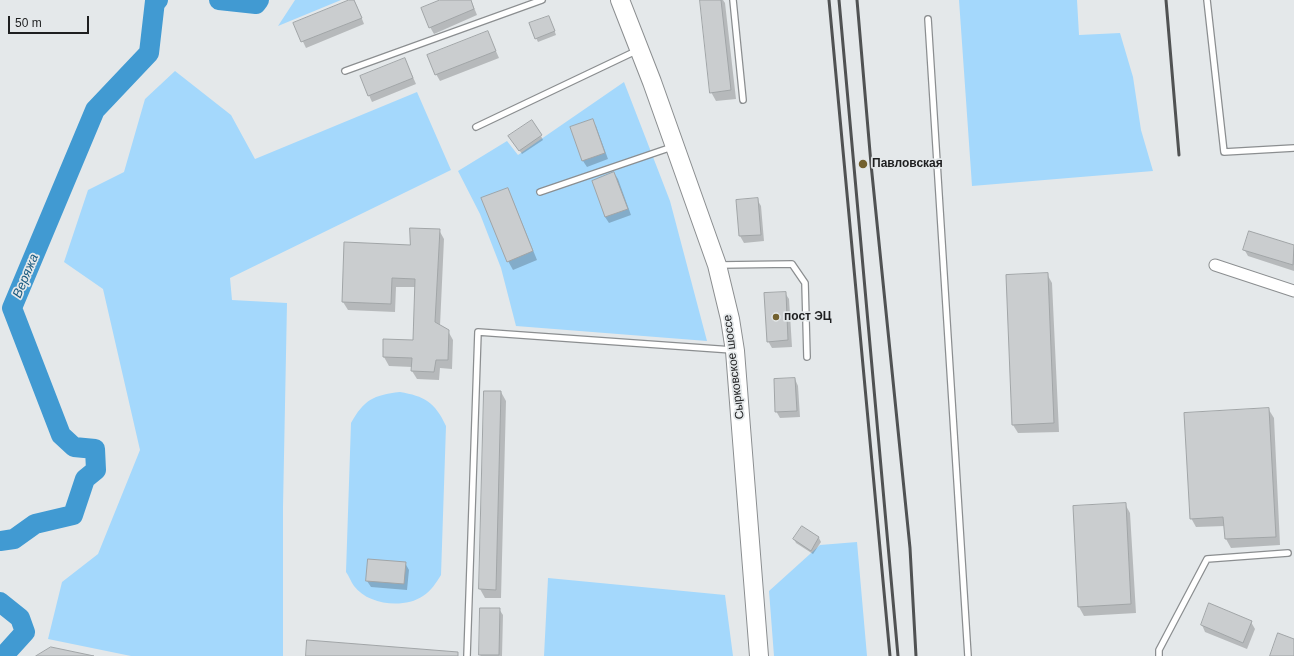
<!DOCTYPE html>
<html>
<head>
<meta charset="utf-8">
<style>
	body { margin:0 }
	#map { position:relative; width:1294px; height:656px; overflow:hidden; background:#e4e8ea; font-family:Arial,sans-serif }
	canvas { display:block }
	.scale { position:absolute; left:8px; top:16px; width:81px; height:18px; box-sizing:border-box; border:2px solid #1e1f20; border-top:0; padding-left:5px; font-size:12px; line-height:14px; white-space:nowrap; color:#1e1f20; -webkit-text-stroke:3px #e4e8ea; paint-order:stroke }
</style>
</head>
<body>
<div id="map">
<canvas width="1294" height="656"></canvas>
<div class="scale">50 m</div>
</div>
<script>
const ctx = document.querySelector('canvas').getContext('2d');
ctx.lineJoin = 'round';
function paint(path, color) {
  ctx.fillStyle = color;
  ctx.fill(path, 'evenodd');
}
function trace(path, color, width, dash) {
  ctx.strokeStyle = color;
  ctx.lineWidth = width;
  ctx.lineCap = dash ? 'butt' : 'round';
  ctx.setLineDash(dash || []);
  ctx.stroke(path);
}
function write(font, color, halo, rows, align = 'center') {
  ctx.font = font + ' Arial,sans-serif';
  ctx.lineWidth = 3.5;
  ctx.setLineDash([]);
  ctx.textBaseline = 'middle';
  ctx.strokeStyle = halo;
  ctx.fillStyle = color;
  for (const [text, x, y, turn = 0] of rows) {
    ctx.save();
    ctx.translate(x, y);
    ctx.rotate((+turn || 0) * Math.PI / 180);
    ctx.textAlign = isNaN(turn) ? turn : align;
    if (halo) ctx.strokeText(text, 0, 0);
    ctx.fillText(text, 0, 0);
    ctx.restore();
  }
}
paint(new Path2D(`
	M295,0H341L278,26Z
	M959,0H1077L1079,35L1120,33L1133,77L1141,130L1153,171L972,186Z
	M175,71L231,115L255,159L417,92L451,170L230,278L232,300L287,303L283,507V656H131L48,639L62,582L98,554L140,450L103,289L64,262L88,190L124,172L145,99Z
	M624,82L670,201L707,341L516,326L501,268L480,214L458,171L507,141L518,155Z
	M400,392C424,396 435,402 446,426L441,575C436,583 431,591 423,596C404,609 368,605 354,586C351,582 349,576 346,572L351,423C364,400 373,395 400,392Z
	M857,542L867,656H774L769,591L820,545Z
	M548,578L725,595L733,656H544Z`), '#a4d8fc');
paint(new Path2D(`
	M352,0H354L357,6L364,24L306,48L294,23Z
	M443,0H471L477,15L434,34L430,27Z
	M701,0H723L725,3L736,99L716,101L711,92Z
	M551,21L556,35L538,42L536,38Z
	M488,33L499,58L440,81L436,74Z
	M405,59L416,84L372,102L361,77Z
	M592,120L596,126L608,159L587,167L583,161Z
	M541,136L543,140L522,154L512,140Z
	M614,173L618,179L631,215L609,223L605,217L593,181Z
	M507,189L512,198L537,260L513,270L508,261Z
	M757,199L761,206L764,241L744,243L740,236L737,201Z
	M439,230L444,239L440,326L448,331L453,340L452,369L440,368L439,380L417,379L412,371V367L389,366L384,357L414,341L416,287H396L395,312L348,310L343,302L411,246Z
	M1250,232L1294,246V271L1248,256L1244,249Z
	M1047,274L1052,283L1059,432L1018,433L1013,425Z
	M785,293L789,299L792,347L772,348L768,341Z
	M795,379L798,386L800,417L780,418L776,411Z
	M501,392L506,401L501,598H485L480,589Z
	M1269,410L1274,418L1280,545L1231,548L1226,539L1225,526L1196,527L1191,518Z
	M1125,504L1130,513L1136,613L1084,616L1079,607Z
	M802,527L819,538L821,542L813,554L796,543L794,539Z
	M405,563L409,570L407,590L371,587L367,581Z
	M499,609L503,615L502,656H481L480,655Z
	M1251,622L1255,629L1247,649L1205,632L1202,625Z`), '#0003');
trace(new Path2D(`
	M219,0L256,4L259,0
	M0,541L14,539L35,524L73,515L85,479L96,470L95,449L74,447L61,435L12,308L95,110L149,53L155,1L158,0
	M0,602L20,618L25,632L6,653L0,656`), '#419ad2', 20);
const building = new Path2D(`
	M349,0H354L362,18L301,42L293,23Z
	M440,0H471L474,9L429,28L421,8Z
	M700,0H721L731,90L710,93Z
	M549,16L555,31L535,39L529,23Z
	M488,31L496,51L435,75L427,55Z
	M405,58L413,78L368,96L360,76Z
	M593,119L605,153L582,161L570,127Z
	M532,120L542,135L519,151L508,136Z
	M614,172L628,209L605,217L592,181Z
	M508,188L533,251L507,262L481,198Z
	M758,198L761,235L739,236L736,200Z
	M410,228L440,229L435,322L449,330L448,360H436L434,372L411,371L412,358L383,357V339L413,340L415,279L392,278L391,304L342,302L344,242L410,245Z
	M1249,231L1294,245L1293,265L1243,250Z
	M1048,273L1054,423L1012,425L1006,275Z
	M786,292L788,340L767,342L764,293Z
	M795,378L797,411L775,412L774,379Z
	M484,391H501L496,590L479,589Z
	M1269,408L1276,537L1225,539L1223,517L1190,519L1184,413Z
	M1126,503L1131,604L1078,607L1073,506Z
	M802,526L819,537L811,551L793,539Z
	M368,559L406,562L404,584L366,581Z
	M1209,603L1252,621L1243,643L1201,625Z
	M480,608H500L499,655H479Z
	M1278,633L1294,639V656H1270Z
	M307,640L458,652V656H306Z
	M51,647L94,656H36Z`);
paint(building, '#cacdcf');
trace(building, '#a1a5a7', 1);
const service = new Path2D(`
	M733,0L743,100
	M1207,0L1224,152L1294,148
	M928,19L968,656
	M345,71L542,0
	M476,127L638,50
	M540,192L672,147
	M720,265L792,264L805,283L807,357
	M467,656L478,332L732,350
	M1159,656V650L1207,559L1288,553`);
const minor = new Path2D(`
	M1215,265L1294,291`);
const primary = new Path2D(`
	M620,0L652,82L717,265L730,319L735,351L740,415L759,656`);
trace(service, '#8b8e90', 8);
trace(minor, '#8b8e90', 13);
trace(primary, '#8b8e90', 20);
trace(service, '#fff', 5.5);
trace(minor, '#fff', 11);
trace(primary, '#fff', 18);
trace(new Path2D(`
	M829,0L890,656
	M839,0L898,656
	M857,0L871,164L910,548L916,656
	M1166,0L1179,155`), '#505253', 3);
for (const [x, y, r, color] of [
	[863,164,5,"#73612f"],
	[776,317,4,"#73612f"]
]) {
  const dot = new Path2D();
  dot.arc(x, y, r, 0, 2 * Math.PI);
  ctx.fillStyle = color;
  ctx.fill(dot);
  trace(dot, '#e4e8ea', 1.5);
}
write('bold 12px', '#1e1f20', '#e4e8ea', [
	["Павловская",872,164],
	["пост ЭЦ",784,317]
], 'left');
write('12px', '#1e1f20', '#e4e8ea', [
	["Сырковское шоссе",734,367,-97]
]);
write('italic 13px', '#18597f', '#e4e8ea', [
	["Веряжа",26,276,-67]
]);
</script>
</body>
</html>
